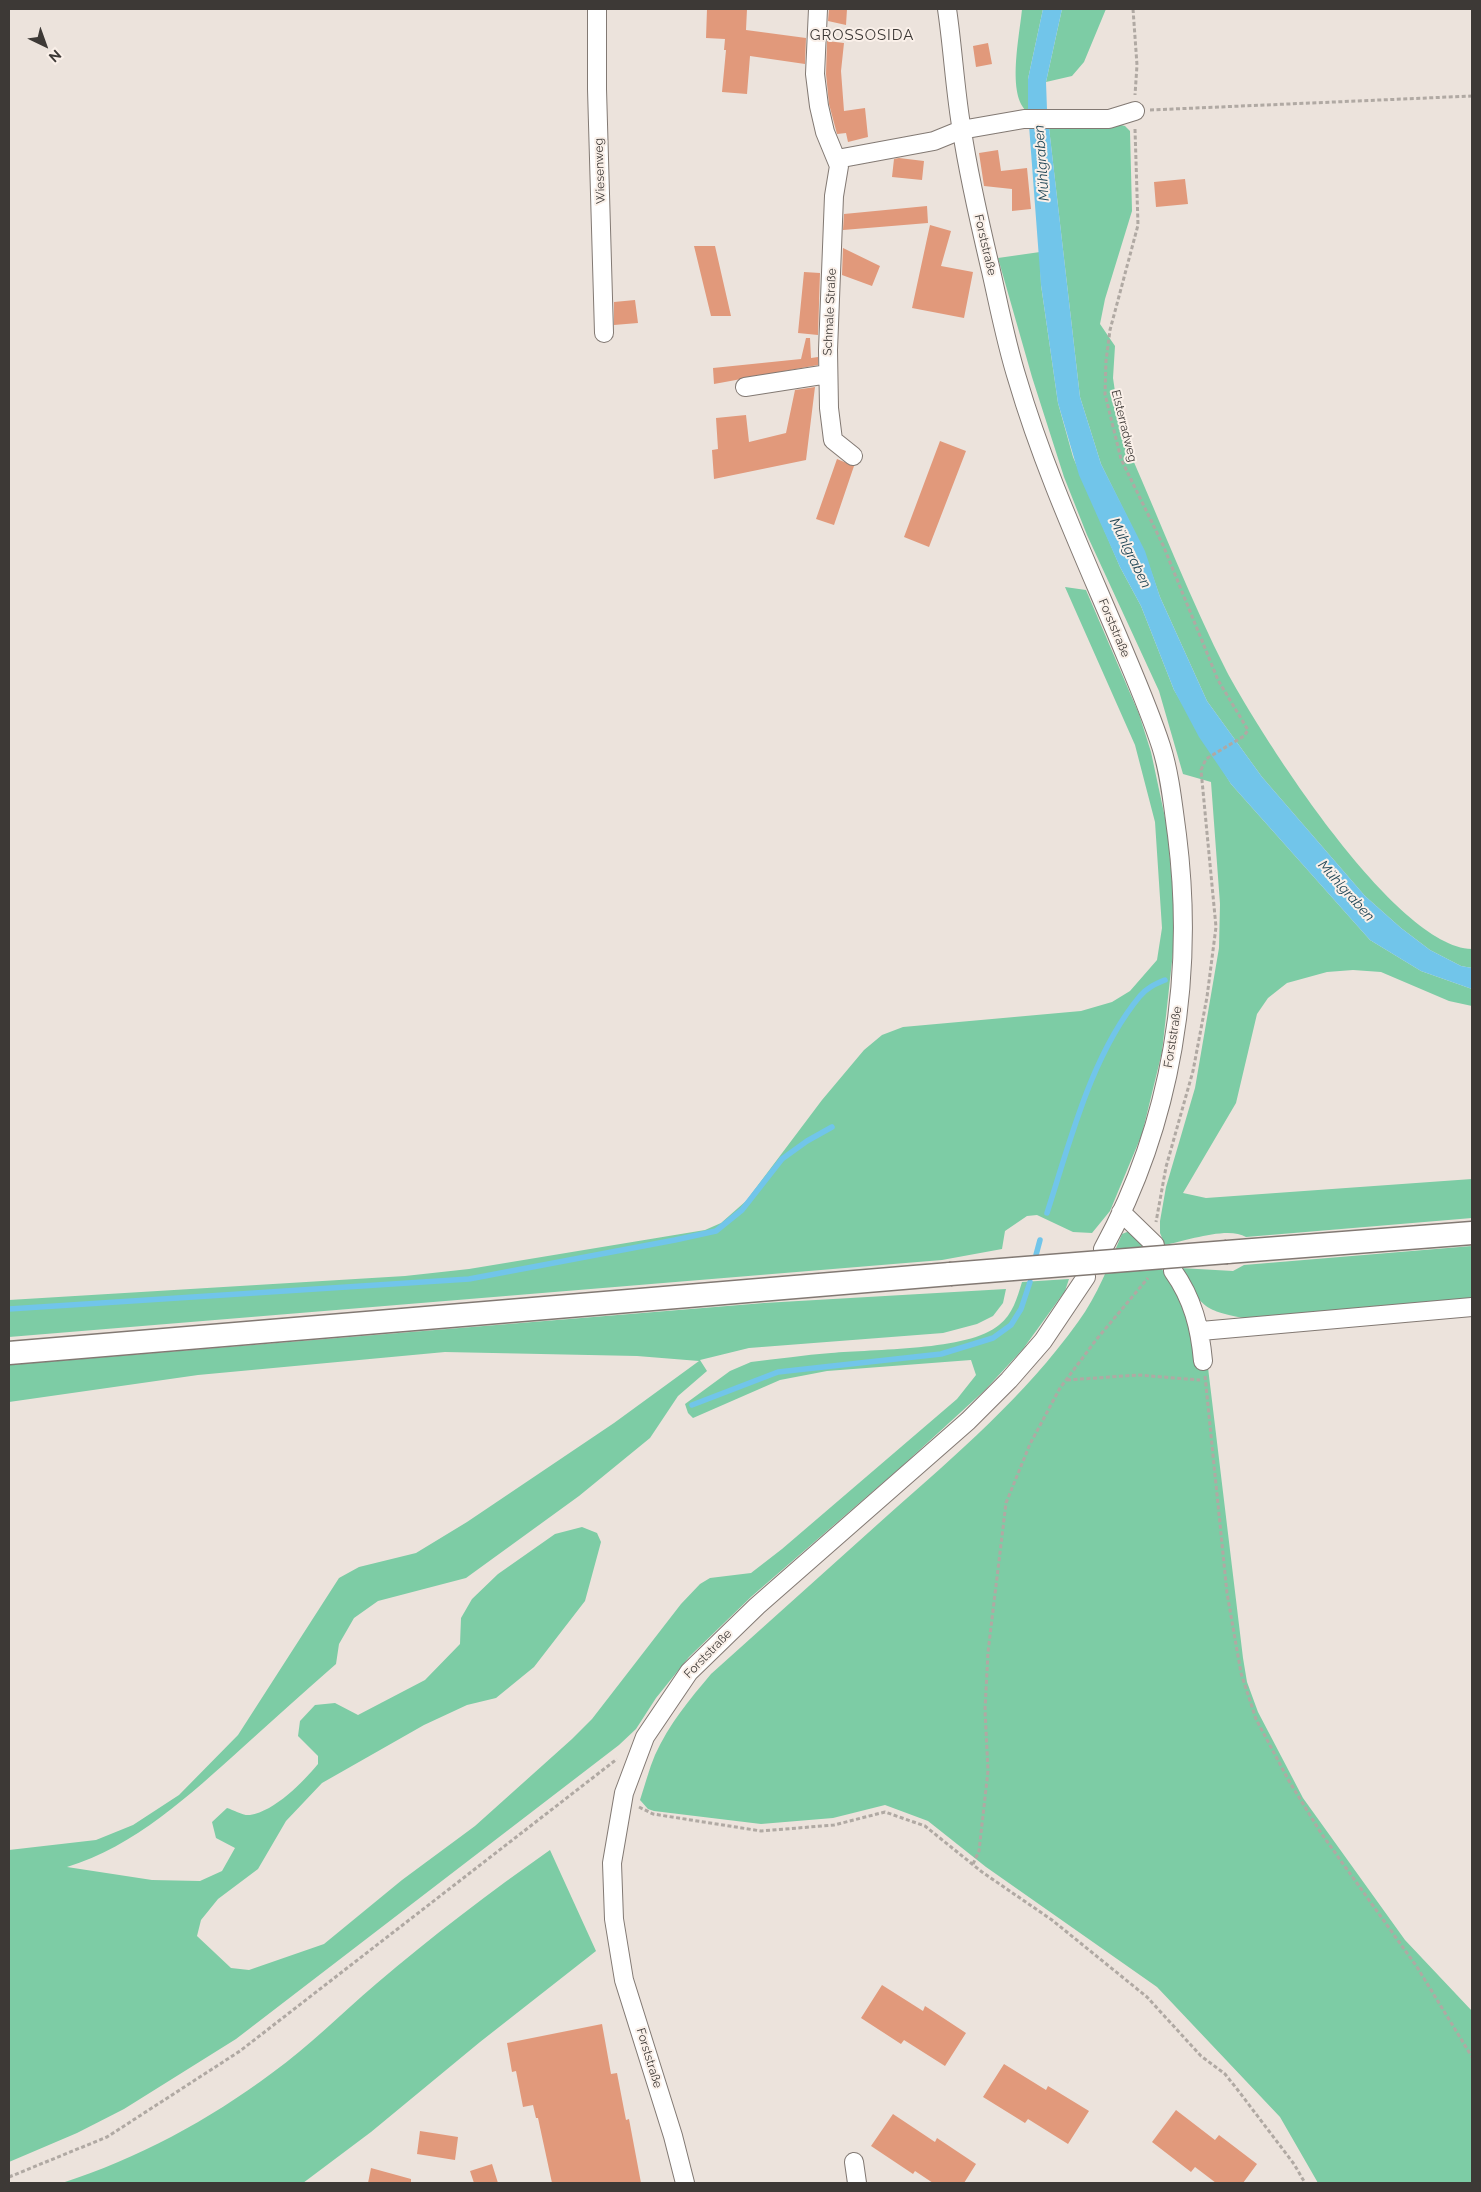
<!DOCTYPE html>
<html>
<head>
<meta charset="utf-8">
<style>
	body { margin:0 }
	#map { position:relative; width:1481px; height:2192px; overflow:hidden; background:#ece3dc; font-family:Raleway,sans-serif }
	canvas { display:block }
	.frame { position:absolute; inset:0; border:10px solid #3d3936; pointer-events:none }
	.north { position:absolute; left:20px; top:20px; width:50px; height:50px; -webkit-text-stroke:4px #faf0e9; paint-order:stroke; rotate:138deg; font-size:14px; font-weight:700; line-height:20px; text-align:center; color:#3d3936 }
	.north::after { content:''; display:block; margin:auto; width:18px; height:22px; background:#3d3936; clip-path:polygon(50% 0,100% 100%,50% 72%,0 100%) }
</style>
</head>
<body>
<div id="map">
<canvas width="1481" height="2192"></canvas>
<div class="frame"></div>
<div class="north">N</div>
</div>
<script>
const ctx = document.querySelector('canvas').getContext('2d');
ctx.lineJoin = 'round';
function paint(path, color) {
  ctx.fillStyle = color;
  ctx.fill(path, 'evenodd');
}
function trace(path, color, width, dash) {
  ctx.strokeStyle = color;
  ctx.lineWidth = width;
  ctx.lineCap = dash ? 'butt' : 'round';
  ctx.setLineDash(dash || []);
  ctx.stroke(path);
}
function write(font, color, halo, rows, align = 'center') {
  ctx.font = font + ' Raleway,sans-serif';
  ctx.lineWidth = 4;
  ctx.setLineDash([]);
  ctx.textBaseline = 'middle';
  ctx.strokeStyle = halo;
  ctx.fillStyle = color;
  for (const [text, x, y, turn = 0] of rows) {
    ctx.save();
    ctx.translate(x, y);
    ctx.rotate((+turn || 0) * Math.PI / 180);
    ctx.textAlign = isNaN(turn) ? turn : align;
    if (halo) ctx.strokeText(text, 0, 0);
    ctx.fillText(text, 0, 0);
    ctx.restore();
  }
}
paint(new Path2D(`
	M1022,9H1043L1028,79V112C1006,97 1020,34 1022,9Z
	M1062,9H1106L1084,62L1072,76L1046,82Z
	M1113,123L1125,126L1130,131L1132,211L1105,299L1100,324L1115,346L1113,378L1119,419L1130,453C1162,526 1191,601 1227,672C1262,737 1395,947 1472,949V968L1461,966L1430,950L1401,928L1365,896L1262,777L1207,701L1160,597L1144,551L1101,464L1080,397L1049,128Z
	M1040,252L1041,285L1058,403L1073,457L1120,567L1141,606L1174,690L1231,784L1370,940L1421,971L1472,989V1006L1449,1001L1381,972L1353,970L1327,972L1287,983L1268,998L1257,1014L1236,1103L1183,1193L1206,1198L1472,1179V1218L1246,1237C1228,1226 1186,1241 1165,1245L1160,1233V1221L1166,1187L1195,1088L1219,948L1220,904L1211,782L1183,774L1159,691L1087,535L1064,477L1032,377L998,258Z
	M1065,587L1086,590L1139,714L1151,752L1167,827L1176,925L1162,1052L1142,1134L1110,1211L1092,1233L1073,1232L1037,1215L1027,1216L1005,1231L1002,1249L942,1260L9,1337V1300L405,1276L469,1269L705,1230L721,1223L746,1201L822,1100L864,1050L882,1035L903,1027L1081,1011L1112,1002L1130,991L1157,960L1162,928L1155,822L1135,745Z
	M1127,1232H1131L1174,1284L1206,1351L1243,1658L1247,1682L1258,1712L1303,1798L1405,1940L1472,2011V2183H1318L1280,2117L1157,1987L986,1867L928,1821L885,1805L833,1818L761,1824L654,1811L648,1809L640,1800C645,1785 649,1769 655,1755C669,1724 690,1699 711,1674C770,1621 829,1568 888,1515C956,1455 1025,1396 1078,1322C1098,1295 1109,1264 1122,1234Z
	M1472,1246V1298L1249,1319C1202,1310 1203,1309 1180,1268L1233,1271L1244,1265Z
	M1069,1279L1065,1291L1023,1349L985,1390L902,1466L752,1596L689,1657L656,1698L636,1729L619,1745L236,2039L124,2109L77,2133L9,2162V1850L96,1840L133,1825L179,1795L238,1735L339,1578L359,1567L416,1553L467,1522L614,1423L699,1361L637,1356L445,1352L198,1375L9,1402V1365L764,1303L1006,1289L1003,1303L993,1316L977,1324L943,1333L749,1348L700,1360L707,1371L678,1396L650,1438L579,1496L466,1578L378,1601L354,1618L339,1644L336,1664C304,1692 273,1720 242,1748C191,1794 134,1847 67,1867L152,1880L200,1881L222,1871L235,1848L216,1838L212,1822L227,1808C234,1810 243,1816 250,1815C275,1811 303,1782 318,1764V1756L298,1736L300,1721L315,1705L335,1703L358,1715L425,1680L460,1644L461,1618L472,1599L498,1574L555,1534L582,1527L597,1533L601,1542L585,1601L534,1667L496,1698L467,1705L424,1725L322,1783L286,1821L258,1869L218,1899L201,1920L197,1936L231,1968L249,1970L324,1944L402,1880L475,1826L572,1739L592,1719L681,1604L700,1584L710,1578L751,1573L782,1549L957,1399L976,1375L971,1360L827,1371L780,1380L693,1418L688,1413L685,1404L730,1371L751,1362C778,1359 804,1355 831,1353C872,1349 969,1351 999,1325C1013,1314 1017,1298 1022,1282Z
	M550,1850L596,1951L480,2042L371,2132L303,2183H62C137,2159 209,2120 272,2073C309,2046 341,2014 376,1984C431,1937 490,1892 550,1850Z`), '#7dcca5');
paint(new Path2D(`
	M1043,9H1062L1046,82L1047,110L1080,397L1101,464L1145,551L1160,597L1207,701L1262,777L1365,896L1401,928L1430,950L1461,966L1472,968V989L1421,971L1370,940L1231,784L1199,737L1174,690L1141,606L1120,567L1079,475L1058,403L1041,285L1028,112V79Z`), '#71c5ea');
trace(new Path2D(`
	M1047,1213C1070,1142 1091,1055 1140,996C1146,988 1156,984 1165,980
	M1036,1255L1040,1240
	M9,1309L469,1279L675,1240L716,1231L742,1210L782,1159L807,1141L832,1127
	M692,1405L778,1372L941,1354L993,1338L1011,1325L1021,1309L1030,1282`), '#71c5ea', 5.5);
paint(new Path2D(`
	M707,9H747L746,30L806,38L805,64L750,56L747,94L722,92L726,50H724L725,39L706,38Z
	M829,9H847L846,25L828,21Z
	M827,41L844,43L841,71L844,111L865,108L868,137L848,142L846,133L837,134L829,104L826,74Z
	M988,43L992,64L976,67L973,46Z
	M998,150L1001,171L1027,168L1031,209L1012,211V189L984,186L979,153Z
	M899,158L924,161L922,180L892,177L894,159Z
	M1185,179L1188,204L1156,207L1154,182Z
	M927,206L928,223L843,230L844,214Z
	M930,225L951,231L941,266L973,272L964,318L912,308Z
	M694,246H715L731,316H711Z
	M843,248L880,266L872,286L842,275Z
	M804,272L820,273L818,335L798,333Z
	M635,300L638,323L614,325V302Z
	M806,338H810L811,358L818,357V365L714,384L713,368L801,359Z
	M815,387L806,460L714,479L712,450L718,449L716,418L746,415L749,442L786,433L795,390Z
	M940,441L966,451L929,547L904,537Z
	M837,459L854,466L834,525L816,519Z
	M882,1985L923,2011L925,2006L966,2033L945,2066L904,2040L901,2044L861,2018Z
	M602,2024L611,2074L617,2073L626,2120L629,2119L641,2183H552L538,2118H536L533,2105L523,2107L516,2071L512,2072L507,2043Z
	M1004,2064L1046,2090L1048,2086L1089,2111L1068,2144L1028,2119L1025,2123L983,2097Z
	M1176,2110L1215,2140L1219,2135L1257,2164L1243,2183H1216L1195,2167L1191,2172L1152,2142Z
	M893,2114L935,2142L937,2138L976,2164L964,2183H933L915,2171L913,2174L871,2146Z
	M420,2131L458,2137L455,2160L417,2154Z
	M492,2164L498,2183H474L470,2171Z
	M371,2168L411,2179V2183H368Z`), '#e1997b');
const minor = new Path2D(`
	M597,9V89L604,333
	M818,9L815,74L819,106L825,132L839,166L834,196L828,350L829,408L833,440L853,456
	M947,9C953,49 955,91 962,131C969,178 980,224 991,271C999,306 1006,343 1017,378C1043,467 1082,552 1118,637C1133,673 1149,709 1161,746C1170,774 1173,806 1177,835C1195,977 1172,1123 1103,1249
	M837,159L934,141L961,130L1024,119H1109L1135,111
	M745,387L828,374
	M1121,1212L1155,1245
	M1173,1271C1193,1299 1200,1328 1203,1361
	M1201,1331L1472,1307
	M854,2162L857,2183
	M685,2183L673,2136L624,1980L614,1919L612,1863L624,1793L645,1737L689,1672L757,1606L968,1421L1009,1380L1043,1341L1086,1277`);
const major = new Path2D(`
	M1227,1252L1472,1233
	M9,1353L950,1274`);
trace(minor, '#827973', 20);
trace(major, '#827973', 25);
trace(new Path2D(`
	M1133,9L1137,65L1135,95
	M1150,110L1472,96
	M1135,129L1138,225L1110,330L1106,361L1105,394L1121,459L1163,545L1218,680L1248,730L1244,736L1206,759L1201,770L1216,927L1207,997L1193,1071L1166,1167L1156,1222
	M1205,1376L1227,1593L1241,1673L1256,1719L1289,1781L1321,1833L1417,1967L1472,2057
	M1067,1380L1138,1375L1200,1380
	M639,1807L653,1814L761,1831L834,1825L885,1812L925,1826L982,1872L1052,1920L1147,1997L1201,2056L1225,2074L1237,2089L1294,2164L1305,2183
	M973,1864L979,1851L988,1771L985,1710L988,1652L1006,1503L1030,1444L1060,1388L1096,1340L1148,1278
	M9,2177L107,2137L240,2051L617,1759`), '#b0a9a3', 3, [4, 2.5]);
trace(minor, '#fff', 18);
trace(major, '#fff', 22);
const majorBridge = new Path2D(`
	M950,1274L1227,1252`);
trace(majorBridge, '#827973', 25, []);
trace(majorBridge, '#fff', 22);
write('12px', '#3d3936', '#faf0e9', [
	["Wiesenweg",600,171,-92],
	["Forststraße",985,245,77],
	["Schmale Straße",830,312,-87],
	["Elsterradweg",1124,426,76],
	["Forststraße",1114,628,67],
	["Forststraße",1173,1037,-81],
	["Forststraße",708,1654,-46],
	["Forststraße",649,2058,73]
]);
write('italic 14px', '#224858', '#faf0e9', [
	["Mühlgraben",1042,163,-94],
	["Mühlgraben",1130,553,64],
	["Mühlgraben",1346,891,48]
]);
ctx.letterSpacing = '1px';
write('15px', '#3d3936', '#faf0e9', [
	["GROSSOSIDA",862,35]
]);
ctx.letterSpacing = '0px';
</script>
</body>
</html>
